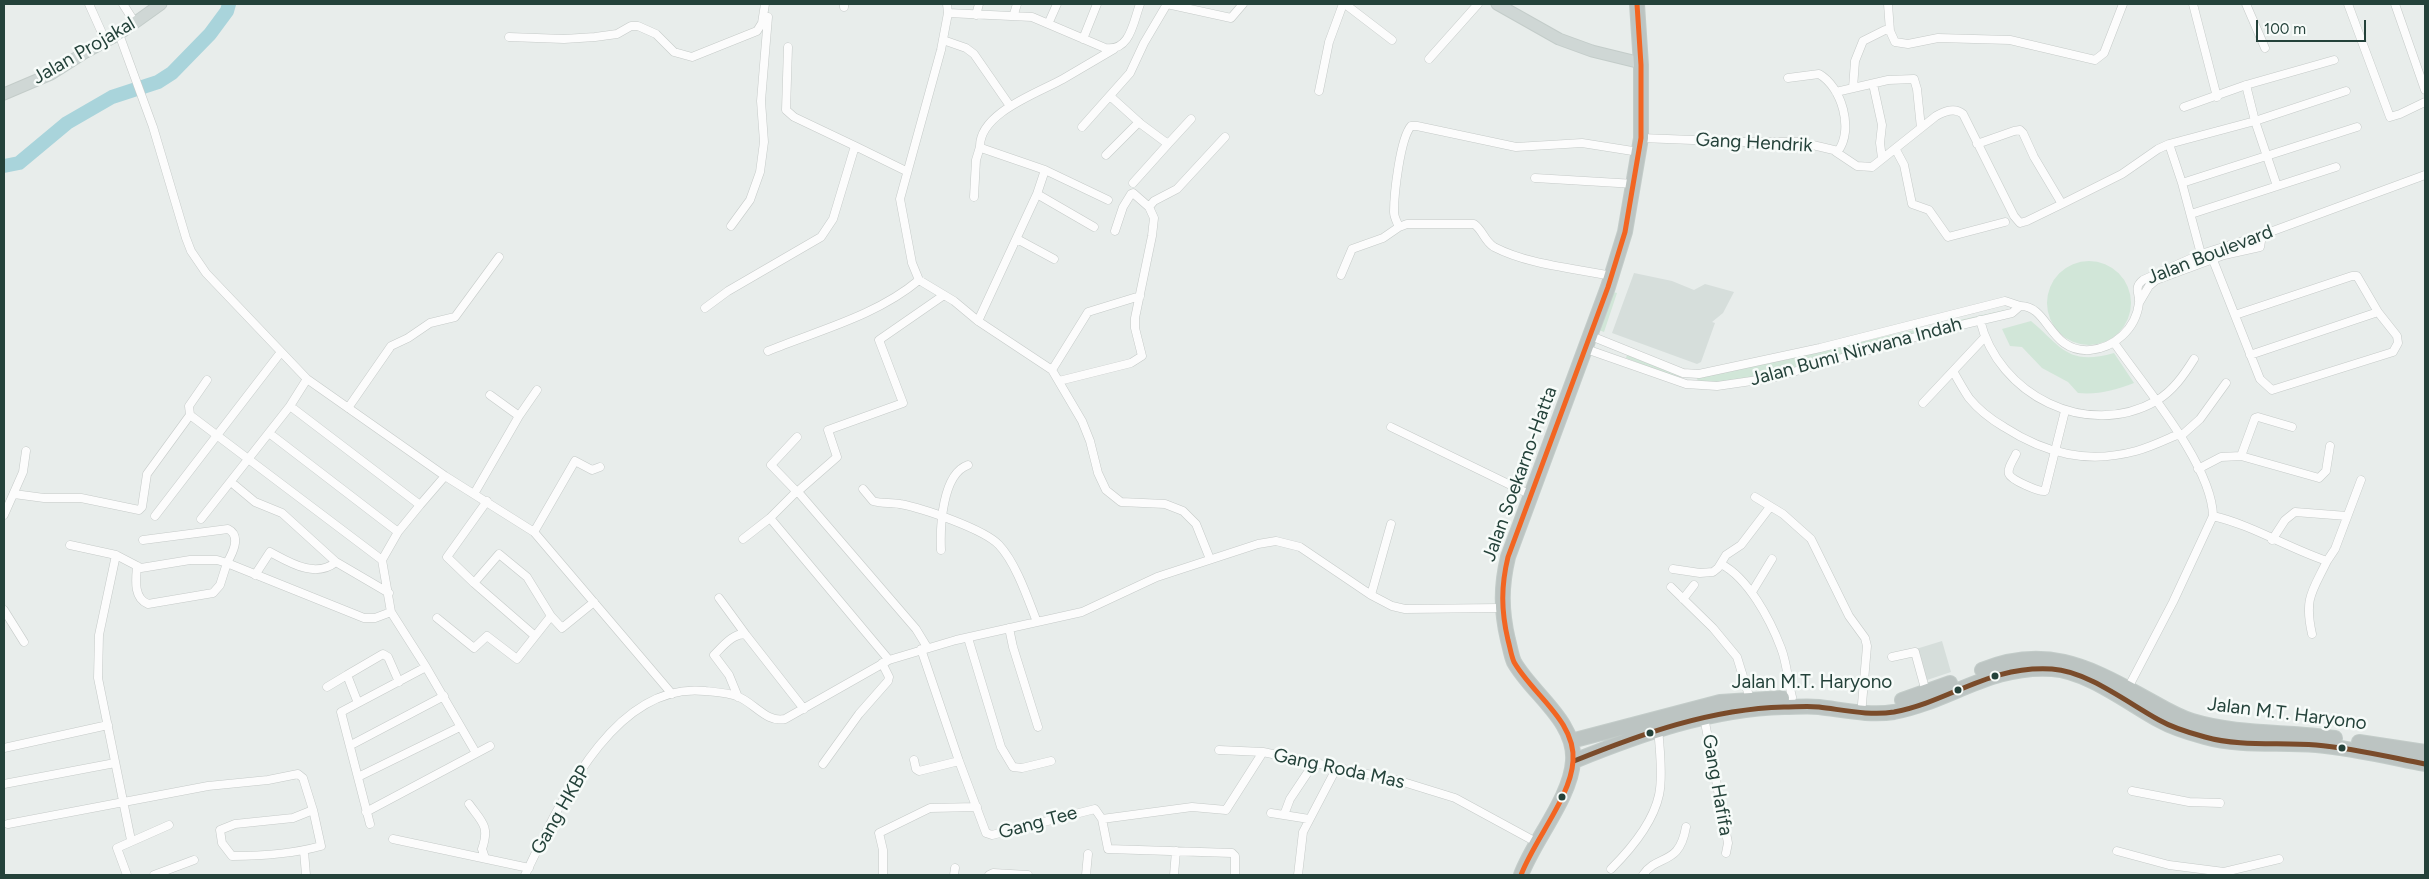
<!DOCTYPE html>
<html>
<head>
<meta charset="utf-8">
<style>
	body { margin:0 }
	#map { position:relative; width:2429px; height:879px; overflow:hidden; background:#e8edeb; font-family:Figtree,sans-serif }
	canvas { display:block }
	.frame { position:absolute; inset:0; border:5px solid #24423a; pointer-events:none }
	.scale { position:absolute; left:2256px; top:20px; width:110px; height:22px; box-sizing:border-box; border:2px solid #24423a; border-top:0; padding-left:6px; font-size:15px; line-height:18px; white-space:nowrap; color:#24423a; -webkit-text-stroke:4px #f7fbf9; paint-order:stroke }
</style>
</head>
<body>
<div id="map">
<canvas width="2429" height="879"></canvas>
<div class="frame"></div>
<div class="scale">100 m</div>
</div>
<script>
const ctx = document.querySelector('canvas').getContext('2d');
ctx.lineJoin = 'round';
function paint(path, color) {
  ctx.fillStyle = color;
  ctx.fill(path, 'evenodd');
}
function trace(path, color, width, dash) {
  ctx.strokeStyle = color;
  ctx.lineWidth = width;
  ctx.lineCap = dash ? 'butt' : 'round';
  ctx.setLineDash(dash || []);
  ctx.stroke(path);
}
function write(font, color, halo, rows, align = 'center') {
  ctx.font = font + ' Figtree,sans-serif';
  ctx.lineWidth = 5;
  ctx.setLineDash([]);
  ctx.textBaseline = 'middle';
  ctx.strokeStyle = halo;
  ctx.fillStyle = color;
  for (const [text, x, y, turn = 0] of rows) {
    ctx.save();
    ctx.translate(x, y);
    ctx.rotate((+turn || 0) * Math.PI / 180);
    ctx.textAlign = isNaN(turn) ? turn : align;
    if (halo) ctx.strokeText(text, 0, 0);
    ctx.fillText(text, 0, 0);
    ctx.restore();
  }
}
paint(new Path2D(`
	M1634,273L1672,281L1694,290L1705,284L1734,292L1723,313L1712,322L1715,323L1701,362L1697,364L1612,333Z
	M1942,641L1951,672L1924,681L1916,649Z`), '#d6dedb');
paint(new Path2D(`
	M2047 303a42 42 0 1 1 84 0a42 42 0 1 1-84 0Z
	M1613,292L1617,293L1604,332L1599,330Z
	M2005,310L2011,313L2007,318L1765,375L1715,383L1698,382L1697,378Z
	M2031,321C2062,347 2067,366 2114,353L2134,383C2115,390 2098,395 2078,393L2068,382L2042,368L2022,347L2010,346L2002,329Z
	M1627,355L1680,376L1679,379L1626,358Z`), '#d1e6d8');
trace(new Path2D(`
	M4,166L19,163L67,123L112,97L158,82L172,73L210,34L227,11L229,4`), '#a9d4db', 14);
const street = new Path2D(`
	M89,4L106,42
	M123,4L135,23
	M844,4V7
	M947,4L948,13L941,50L900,199L912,263L919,280L954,301L978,321L1052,370L1082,421L1090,441L1098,473L1106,490L1121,502L1165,504L1183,511L1196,524L1210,559
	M1345,4L1392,40
	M1888,4L1890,31
	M2193,4L2217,97
	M2246,4L2265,48
	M2348,4L2390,117L2400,114L2425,102
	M2395,4L2425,90
	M948,13L1032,17L1105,48C1130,52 1133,23 1140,4
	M1014,14L1017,4
	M976,15L979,4
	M1049,22L1057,4
	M119,34L153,127L186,238L191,251L206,273L307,379L445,476L534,532L672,694
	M509,37L564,39L595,37L617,34L631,26H638L656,34L674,52L692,57L757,31L762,23L765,4
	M1083,39L1097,4
	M943,40L966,48L974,54L1010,106
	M788,47L786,110L794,117L855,146
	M1429,59L1478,4
	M1873,84L1882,125L1880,143L1882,158
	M2246,85L2255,121L2277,186
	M1853,88L1855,61L1863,41L1885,30L1890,31L1895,42L1908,44L1938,38L2010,40L2095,60L2104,53L2123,4
	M1319,91L1329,42L1343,4
	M1836,92L1888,80L1914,79L1917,89L1921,128
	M1110,96L1141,124L1168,144L1133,183
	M2184,107L2246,85L2334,60
	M1082,127L1130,73L1144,43L1167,4L1231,18L1243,4
	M1641,138L1745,142H1800L1838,151C1854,130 1842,87 1819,74L1788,78
	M1168,144L1191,119
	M1977,144L2014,131L2020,130L2023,133L2034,157L2062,204L2122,174L2158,149L2169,144L2255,121L2346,91
	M2169,144L2182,183L2201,254
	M1896,150L1904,165L1912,204L1929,210L1948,237L2005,222
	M1836,152L1857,166L1872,167L1936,116C1945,111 1955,107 1963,114L2014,216L2020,223L2027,221L2062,204
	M1106,155L1139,122
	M1045,170L1108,200
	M1535,178L1635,184
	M2182,183L2357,127
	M1037,194L1094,227
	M974,197L976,160L980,147
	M2191,214L2336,167
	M731,226L750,200L760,172L764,142L761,101L768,17
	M1115,231L1123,207L1131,194L1133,193L1149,207
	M1017,239L1054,259
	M2213,260L2260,379L2272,390L2393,352L2398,343L2397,336L2378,312L2357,276H2352L2235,315
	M1341,275L1352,249L1383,238L1399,227
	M1611,276C1573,268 1529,265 1494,247C1484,241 1483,230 1474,224H1407L1399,227C1397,222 1394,217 1394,212C1394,194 1400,139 1411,126H1417L1516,147L1582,143L1639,152
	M2139,303L2149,286L2156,280L2224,255L2260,247L2262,235
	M2020,306C2049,305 2049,353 2090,350C2114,348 2136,329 2139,303C2140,293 2133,288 2143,280L2201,254L2262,235L2425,175
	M705,308L728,291L821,237L833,219L855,146L906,171
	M1980,320C1998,395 2087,440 2156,401C2173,391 2184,375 2194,359
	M978,321L1037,194L1045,170L984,149L980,147C979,113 1038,93 1063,79C1080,69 1097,59 1114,49
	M2115,344C2144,386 2212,465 2213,516
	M1586,349L1686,384L1717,386L1772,378L1940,330L2012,313L2020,306L2005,301L1820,348L1699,374L1683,373L1591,336
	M768,351C819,330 876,316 919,280
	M2250,355L2378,312
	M1052,370L1088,312L1140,296
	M1953,371C1958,380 1963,389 1969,398C1978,409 1992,420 2004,427C2046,454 2088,464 2136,451C2151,447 2165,440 2179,434
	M207,380L189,406L190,415L382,560
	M1059,381L1131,363L1142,356L1135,328V318L1152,236L1154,218L1149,207L1154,201L1177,189L1225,137
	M490,395L519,416
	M1923,403L1984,338
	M290,406L420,505L398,532L382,560L391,612L426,667L476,753
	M348,408L391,346L408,338L430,323L455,317L499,257
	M1391,427L1531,495
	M269,433L398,532
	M2181,436L2200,419L2226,383
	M797,437L771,465L797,492L837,457L828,430L903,403L879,340L944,295
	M2016,454C2014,459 2007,468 2009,474C2011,480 2039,492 2045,491L2065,411
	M2241,456L2319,478L2326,471L2330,446
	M2198,469L2221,457L2241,456L2255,418L2258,417L2292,427
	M231,482L255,502L282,513L336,562L389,593
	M863,489L873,501C882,504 891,502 900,504C922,508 984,529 999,545C1016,563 1028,599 1037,622
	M14,494L44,498H81L139,510L142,507L147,474L190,415
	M474,494L519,416L537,390
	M1755,497L1783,514L1811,539L1849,616L1865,638L1867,646L1862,704
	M487,501L447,557L474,583L499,554L527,577L551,616
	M420,505L445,476
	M4,515L23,472L26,451
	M155,516L281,352
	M770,518L795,493H799L916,629L927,647
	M201,519L290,406L307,379
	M534,532L575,461L592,470L600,467
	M743,539L770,518L889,660
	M2272,540L2285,520L2295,512L2347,516
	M70,545L116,555
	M941,550C940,527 942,474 968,465
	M1721,564C1748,578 1770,619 1781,648C1787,663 1788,682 1792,697
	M137,566C136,579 133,598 148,604L213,593L220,585L227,563L364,618H375L391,612
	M1673,569L1700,573L1713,572L1718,568L1726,555L1741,545L1770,507
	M255,575L270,552C289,562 315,579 336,562
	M474,583L535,636
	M1671,587L1713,628L1737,657L1750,699
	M1752,592L1772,559
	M1371,595L1391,524
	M719,598L746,635
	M1683,599L1694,585
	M4,610L24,642
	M437,618L474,648L487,636L517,659L551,616L562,628L594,602
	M1009,628L1013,647L1038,727
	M2312,634C2304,598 2312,592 2327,561
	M968,638L1001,747L1013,767L1022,768L1051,761
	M921,649L959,761L986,833L992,835L1095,809L1102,819L1108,849L1232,853L1235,856V875
	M1892,657L1915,652L1926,692
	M327,687L347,675
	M2128,688L2173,602L2213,516C2252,525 2288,548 2327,561L2335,549L2361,480
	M738,697L729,675L714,655C722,647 735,631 746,635L804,709
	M358,703L347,675L383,654L388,657L399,682
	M1704,717L1728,843L1726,853
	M351,745L444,696
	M4,748L108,725
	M1219,750L1263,752
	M914,760L916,769L919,771L959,761
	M823,764L859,714L888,681L889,677L882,663
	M358,777L460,727
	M4,784L115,763
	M2132,791L2189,802L2220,803
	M469,804C482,822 490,826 482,849L485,858
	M366,812L490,746
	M1271,813L1309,819
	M1284,815L1290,799L1314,763
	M1102,819L1192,807L1226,810L1263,752L1400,781L1455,798L1536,842
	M8,824L208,786L268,780L298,774L303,778L313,810L314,814L321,846C292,854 262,856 232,856L222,843L220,830L235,824L293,818L313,810
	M370,824L341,712L426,667
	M393,839L529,868
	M131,840L98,678L99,635L116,555L141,568L190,560H217L227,563C232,554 242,536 228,529L143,540
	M304,851L306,875
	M2117,851L2169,865L2224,872L2279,859
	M1611,869C1631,849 1653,823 1659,795C1663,777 1660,748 1658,729
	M127,875L117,848L169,825
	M154,875L194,860
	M525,875C558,808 612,681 705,691C715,692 730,693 739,697C755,704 767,723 785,719L889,660L956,640L1082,612L1157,577L1258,544L1276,541L1300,547L1371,595L1392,606L1405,609L1501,608
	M883,875V850L879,833L930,808L977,807
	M954,875L955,868
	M989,875L993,873L1028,875
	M1086,875L1088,854
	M1174,875L1176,851
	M1298,875L1303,832L1336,769
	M1643,875C1658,853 1679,867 1686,827`);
const primary = new Path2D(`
	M1497,4L1559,39L1592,51L1641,63
	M4,94L51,74L84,53L119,34L161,4`);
const highway = new Path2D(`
	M1982,670C2043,645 2086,665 2140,695C2157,704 2173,715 2192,721C2238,735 2288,731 2335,738
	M1902,700L1950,683
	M1571,741L1720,702L1782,698
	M2359,742L2425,752
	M1574,761C1641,734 1710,709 1784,707C1795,707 1808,706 1819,707C1844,710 1870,716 1894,712C1951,701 1989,665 2052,669C2087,671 2128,703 2159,720C2173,728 2190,733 2205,737C2240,747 2279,742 2316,745C2352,748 2389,757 2425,764
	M1521,875C1534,840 1571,797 1573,761C1576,721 1532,694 1514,662C1511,655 1510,647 1508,640C1501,610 1501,586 1508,557L1608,287L1625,232L1641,138V65L1637,4`);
trace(street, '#c5cac8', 9);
trace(primary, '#c3ccc9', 13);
trace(highway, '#c3ccc9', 16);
trace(street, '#fcfcfc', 8);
trace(primary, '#cfd7d5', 11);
trace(highway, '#bcc4c2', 14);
trace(new Path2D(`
	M1574,761C1641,734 1710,709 1784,707C1795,707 1808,706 1819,707C1844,710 1870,716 1894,712C1951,701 1989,665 2052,669C2087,671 2128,703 2159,720C2173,728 2190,733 2205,737C2240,747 2279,742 2316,745C2352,748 2389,757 2425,764`), '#7a4b2a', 5);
trace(new Path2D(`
	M1521,875C1534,840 1571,797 1573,761C1576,721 1532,694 1514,662C1511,655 1510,647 1508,640C1501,610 1501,586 1508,557L1608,287L1625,232L1641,138V65L1637,4`), '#f26522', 5);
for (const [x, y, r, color] of [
	[1995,676,4.5,"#24423a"],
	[1958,690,4.5,"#24423a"],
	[1650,733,4.5,"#24423a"],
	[2342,748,4.5,"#24423a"],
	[1562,797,4.5,"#24423a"]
]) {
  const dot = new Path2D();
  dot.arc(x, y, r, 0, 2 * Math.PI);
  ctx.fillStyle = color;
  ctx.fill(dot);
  trace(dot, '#f7fbf9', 2);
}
write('19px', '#24423a', '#f7fbf9', [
	["Jalan Projakal",84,51,-30],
	["Gang Hendrik",1754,143,3],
	["Jalan Boulevard",2210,255,-21],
	["Jalan Bumi Nirwana Indah",1856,352,-15],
	["Jalan Soekarno-Hatta",1520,474,-70],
	["Jalan M.T. Haryono",1812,682],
	["Jalan M.T. Haryono",2287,714,7],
	["Gang Roda Mas",1339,769,12],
	["Gang Hafifa",1717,785,80],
	["Gang HKBP",561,810,-60],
	["Gang Tee",1038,823,-15]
]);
</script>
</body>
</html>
